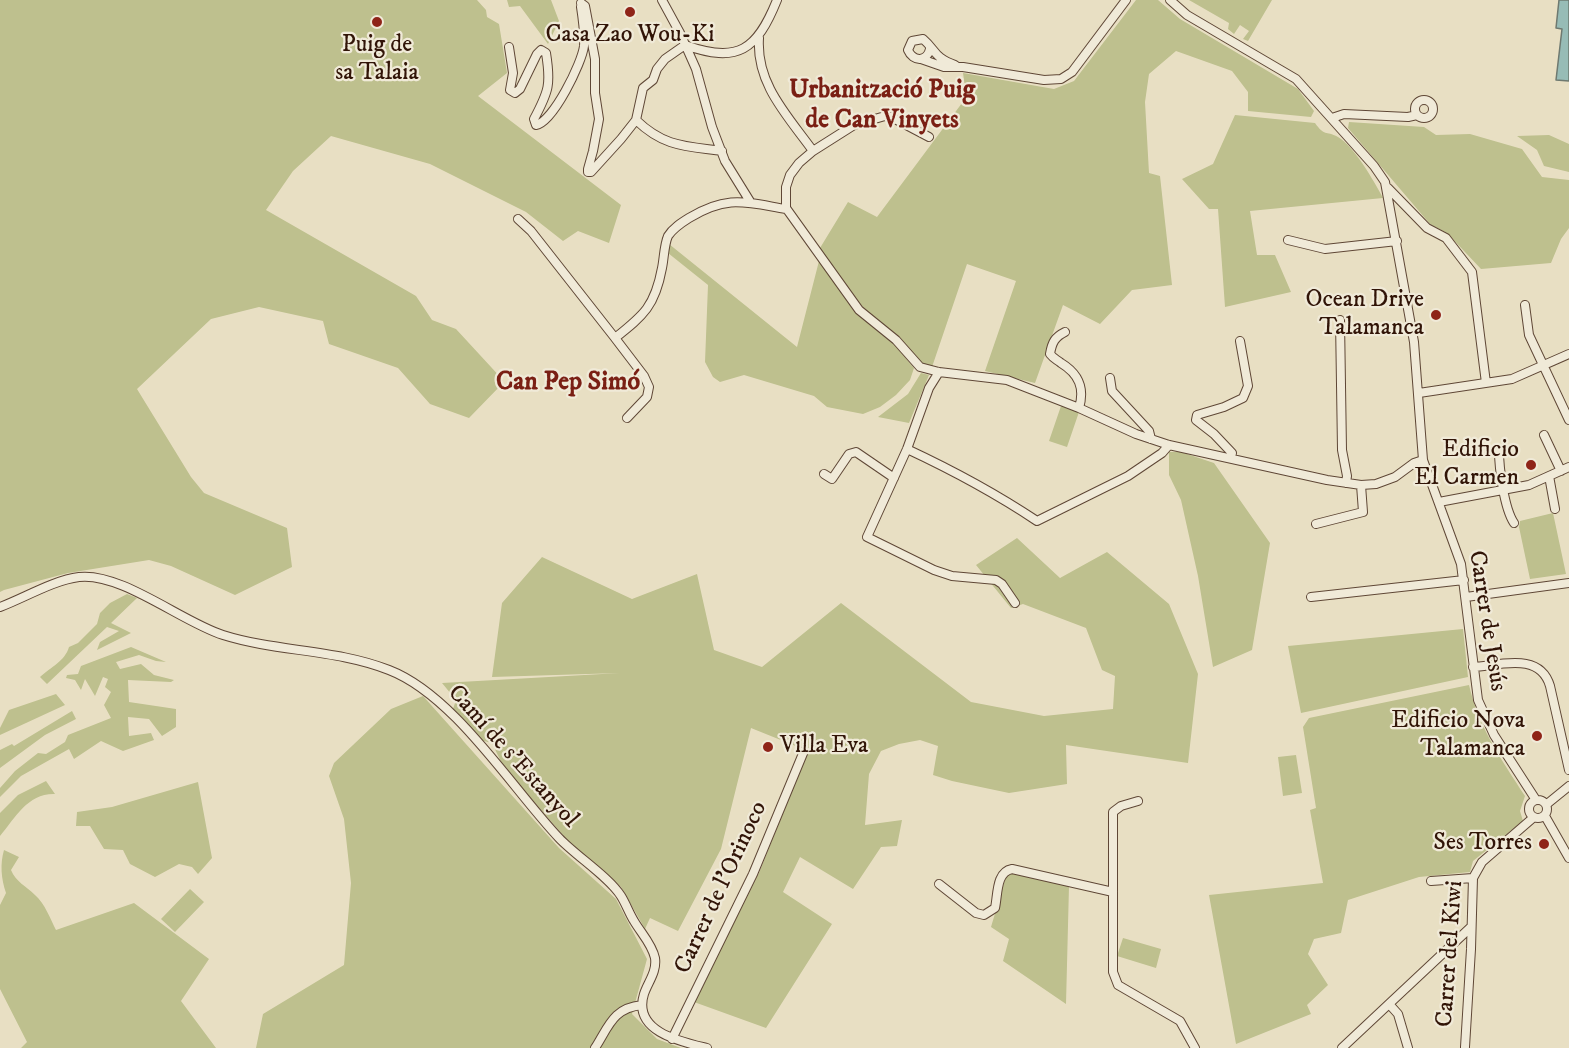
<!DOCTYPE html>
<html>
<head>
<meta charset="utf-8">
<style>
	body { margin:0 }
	canvas { display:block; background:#e8dfc3 }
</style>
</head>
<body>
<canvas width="1569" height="1048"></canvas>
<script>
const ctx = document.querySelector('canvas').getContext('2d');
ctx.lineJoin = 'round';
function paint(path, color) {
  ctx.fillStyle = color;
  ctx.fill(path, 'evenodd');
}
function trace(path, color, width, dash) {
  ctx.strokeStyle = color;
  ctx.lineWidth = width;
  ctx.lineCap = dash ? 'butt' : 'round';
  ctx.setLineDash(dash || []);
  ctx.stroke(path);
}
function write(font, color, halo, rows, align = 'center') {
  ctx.font = font + ' "IM FELL DW Pica",serif';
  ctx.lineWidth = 4.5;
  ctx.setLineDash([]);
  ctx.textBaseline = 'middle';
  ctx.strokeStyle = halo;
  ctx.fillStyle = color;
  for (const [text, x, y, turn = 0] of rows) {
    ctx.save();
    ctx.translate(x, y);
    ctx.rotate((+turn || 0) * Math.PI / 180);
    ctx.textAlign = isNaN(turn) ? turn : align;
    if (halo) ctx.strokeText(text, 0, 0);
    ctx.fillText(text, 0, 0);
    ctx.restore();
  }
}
paint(new Path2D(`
	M0,0H477L486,10L487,17L499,24L507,73L478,96L621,205L609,243L578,231L563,241L526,212L430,164L331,136L293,171L266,210L416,296L432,320L456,329L503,380V383L469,418L430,404L398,368L329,344L323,321L259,307L211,319L137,389L191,477L204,493L287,528L292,567L235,595L171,566L149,560L68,573L4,590L0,592Z
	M507,0H551L559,21L548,44L520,6L509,7Z
	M1136,0H1158L1180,19L1298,89L1314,111L1311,117L1248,111V92L1232,71L1176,51L1149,74L1145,102L1149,173L1160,176L1172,285L1132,290L1100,324L1063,305L1035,383L985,371L1016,281L967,264L932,367L920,362L902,340L872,316L855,299L820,248L848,202L877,217L962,103L966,94L963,73L1054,89L1074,81Z
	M1189,0H1272L1248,41L1243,39L1249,31L1240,25L1234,34L1228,29L1229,23Z
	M1235,115L1315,123C1325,137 1325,130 1338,137C1354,146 1374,181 1383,198L1250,211L1257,255H1275L1291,292L1225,307L1218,209H1209L1182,179L1213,164Z
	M1349,122L1424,127L1436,135L1470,134L1522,149L1542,177L1569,180V228L1561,239L1551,263L1481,269L1447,233L1430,224L1348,128Z
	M1549,135L1569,144V172L1544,166L1537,150L1517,136Z
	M669,244L797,347L819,261L858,315L890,339L914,368L910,380L896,395L880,407L863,414L827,407L814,396L744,375L720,382L713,377L705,362L708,285L668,253Z
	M921,373L929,375L909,423L878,417L908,394Z
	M1061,406L1079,412L1067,447L1049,441Z
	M1169,452H1181L1214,463L1270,543L1252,650L1213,667L1198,576L1181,500L1169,475Z
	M1553,513L1566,574L1530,579L1519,527L1520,521Z
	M1017,538L1060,578L1107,552L1169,604L1198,674L1188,763L1066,745L1067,784L1009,793L952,781L933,775L938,746L920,740L899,744L881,751L869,774L865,825L902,820L897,846L881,847L853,889L800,857L783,892L832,924L766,1028L694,1002L759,873L808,751L751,728L721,849L678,931L650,918L645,929L621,887L568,841L503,766L492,743L480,740L453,709L456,700L442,683L620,673L492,677L502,603L542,557L632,599L697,574L714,650L762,667L841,603L971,702L1044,716L1113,709L1115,676L1102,670L1086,628L1023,604L1011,608L976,565Z
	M127,594L137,598L111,623L131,633L97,650L100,642L119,631L107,627L47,684L40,677C51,667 65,661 69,647L78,643L97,624L100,613L110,603Z
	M1463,629L1468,677L1301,713L1288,646Z
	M131,647L166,662L156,661L139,655L116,662L120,669L141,664L154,675L174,680L171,682L128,680L129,702L176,709V727L162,736L149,719L128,717L129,736L151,733L154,740L123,751L101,741L74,759L69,749L21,776L0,797V788L15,771L38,753L46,754L65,742L68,735L111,718L104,705L111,692L105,687L108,679L103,677L95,696L85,679L81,690L75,680L66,678L67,675L78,674L81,666Z
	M1469,685C1479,728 1501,759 1525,796L1520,811L1523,821L1473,861L1470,872L1419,877L1348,900L1341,933L1314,939L1308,954L1328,985L1307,1005L1311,1014L1236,1044L1209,895L1323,883L1310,810L1316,808L1303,727L1309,718Z
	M56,694L65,705L0,735V728L9,710Z
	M423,696L559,848L616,899L647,959L632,1014L657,1039L681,1048H256L263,1014L344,965L351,883L344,819L329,776L334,763L391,709Z
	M72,711L76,719L45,735L0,768V750L12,744L14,746Z
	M1296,755L1302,793L1283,796L1278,757Z
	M46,781L55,794C28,793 16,817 0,836V813L18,795Z
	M198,782L212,858L198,874L192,867L179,864L155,877L130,864L123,850L104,849L90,826H76L77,812L112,807Z
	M4,850L19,857L11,870C16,882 26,886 35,895C45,904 50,918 56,930L134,903L209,959L181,1001L216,1048H21L27,1042L0,989V905L6,893C1,878 0,864 4,850Z
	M1013,872L1069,886L1066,1004L1003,961L1009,939L991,927L1007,873Z
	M190,889L204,902L175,932L161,919Z
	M1123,938L1161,949L1156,968L1117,956Z`), '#bec08e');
const water = new Path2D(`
	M1559,0H1569V81L1556,80L1562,29L1556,28Z`);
paint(water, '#97bcb6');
trace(water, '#6e7970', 1.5);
const minor = new Path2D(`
	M662,0L680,33L696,69L712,127L725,161L751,203
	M1170,0L1187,15L1296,79L1374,166L1385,182L1414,342L1423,460L1461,564L1478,700L1494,735L1536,800
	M581,3L585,6L595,59V93L599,119L593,151L588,169V172H591L621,139L636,120L643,88L653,80L657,69L665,59L685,45C738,64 757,50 777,0
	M759,38C756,84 787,115 813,151
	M509,47L513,73L510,90L515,93L520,89L537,54L541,50L546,53C551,84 549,91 534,119L536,125C553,122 582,63 584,46C585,33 583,20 581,7
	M930,49C927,62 913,62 908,50L912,41L923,39C936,50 934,58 955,65
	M921,59L944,67H963L1044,80L1061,79L1072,72L1126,0
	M1415 109a9 9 0 1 1 18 0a9 9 0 1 1-18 0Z
	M1332,118L1344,114L1408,117L1417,115
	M636,120C664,147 685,146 722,151
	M929,137L891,117L885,116L854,125L813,151L799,163L790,175L786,187V208L859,310L896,340L920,367L939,372L1007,380L1079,408L1136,434L1169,445L1327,480L1361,485L1376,484L1395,477L1414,463L1423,460
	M1388,188L1427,228L1446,238L1472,272L1486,383
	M518,219L531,231L615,338C644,315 655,306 662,268C664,259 664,245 668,236C673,228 681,223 689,218C727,195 744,202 786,209
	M1288,240L1325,249L1397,241
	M1525,305L1529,335L1569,420
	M1340,320L1342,450L1347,476L1346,483
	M1065,332C1055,337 1052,342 1050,354C1054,359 1056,359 1061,363C1079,374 1085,388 1079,408
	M615,338L644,376L649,387L647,397L627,418
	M939,372L929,388L907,449L867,537L934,570L952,576L996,580L1002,584L1015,603
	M1110,378L1112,391L1149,431L1151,439
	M1419,393L1512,379L1569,354
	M1544,435L1561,471
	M907,449C952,470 995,493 1037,521L1128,476L1162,453L1169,445
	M1499,450C1499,468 1504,508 1514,523
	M1231,457L1232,453L1214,434L1196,420L1197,415L1224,407L1243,398L1248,386L1240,341
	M824,474L832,479L849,454L856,452L894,478
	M1549,476L1555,509
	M1439,502L1529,485L1569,467
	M1316,524L1363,512L1361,485
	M1311,597L1464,580
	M1466,597L1569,583
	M0,607C24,598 54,580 79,577C121,572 182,622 223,635C277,652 336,649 389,670C454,695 511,787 559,838C576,856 609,877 621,896C626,904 629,913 634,921C641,933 652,944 655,958C657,972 648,982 644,994C632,1032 682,1042 707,1048
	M1473,667C1501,665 1540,652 1550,686L1569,770
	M1529 809a9 9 0 1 1 18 0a9 9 0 1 1-18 0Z
	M1138,801L1121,806L1113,812V972L1118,985L1180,1021L1195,1048
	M1547,804L1569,786
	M1545,816L1569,858
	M1431,881L1473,878
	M939,884L976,913L984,915L995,908C998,894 996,872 1012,869L1113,892
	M1389,1004L1398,1014L1408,1048
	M672,1039L753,874L804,751
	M1465,1047L1471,949L1473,878L1482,862L1534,817
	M595,1048C609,1026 613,1008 642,1005
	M1342,1048L1471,927`);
trace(minor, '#5f4736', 10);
trace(minor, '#f0ead8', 8);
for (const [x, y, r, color] of [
	[630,12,6,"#8f2418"],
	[377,22,6,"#8f2418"],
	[1436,315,6,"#8f2418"],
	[1531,465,6,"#8f2418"],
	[1537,736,6,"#8f2418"],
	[768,747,6,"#8f2418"],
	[1544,844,6,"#8f2418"]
]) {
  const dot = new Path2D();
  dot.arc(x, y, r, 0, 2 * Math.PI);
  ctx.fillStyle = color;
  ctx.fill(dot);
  trace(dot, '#f0ead8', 2);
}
write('24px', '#311407', '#f0ead8', [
	["Casa Zao Wou-Ki",630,36,"center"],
	["Puig de",377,46,"center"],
	["sa Talaia",377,74,"center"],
	["Ocean Drive",1424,301],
	["Talamanca",1424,329],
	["Edificio",1519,451],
	["El Carmen",1519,479],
	["Edificio Nova",1525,722],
	["Talamanca",1525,750],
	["Villa Eva",780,747,"left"],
	["Ses Torres",1532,844]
], 'right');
write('24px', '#311407', '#f0ead8', [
	["Carrer de Jesús",1486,621,81],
	["Camí de s'Estanyol",512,757,48],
	["Carrer de l'Orinoco",722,888,-65],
	["Carrer del Kiwi",1451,954,-86]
]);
write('bold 26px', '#7a1f14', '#f0ead8', [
	["Urbanització Puig",882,92],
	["de Can Vinyets",882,122],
	["Can Pep Simó",568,384]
]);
</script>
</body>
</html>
